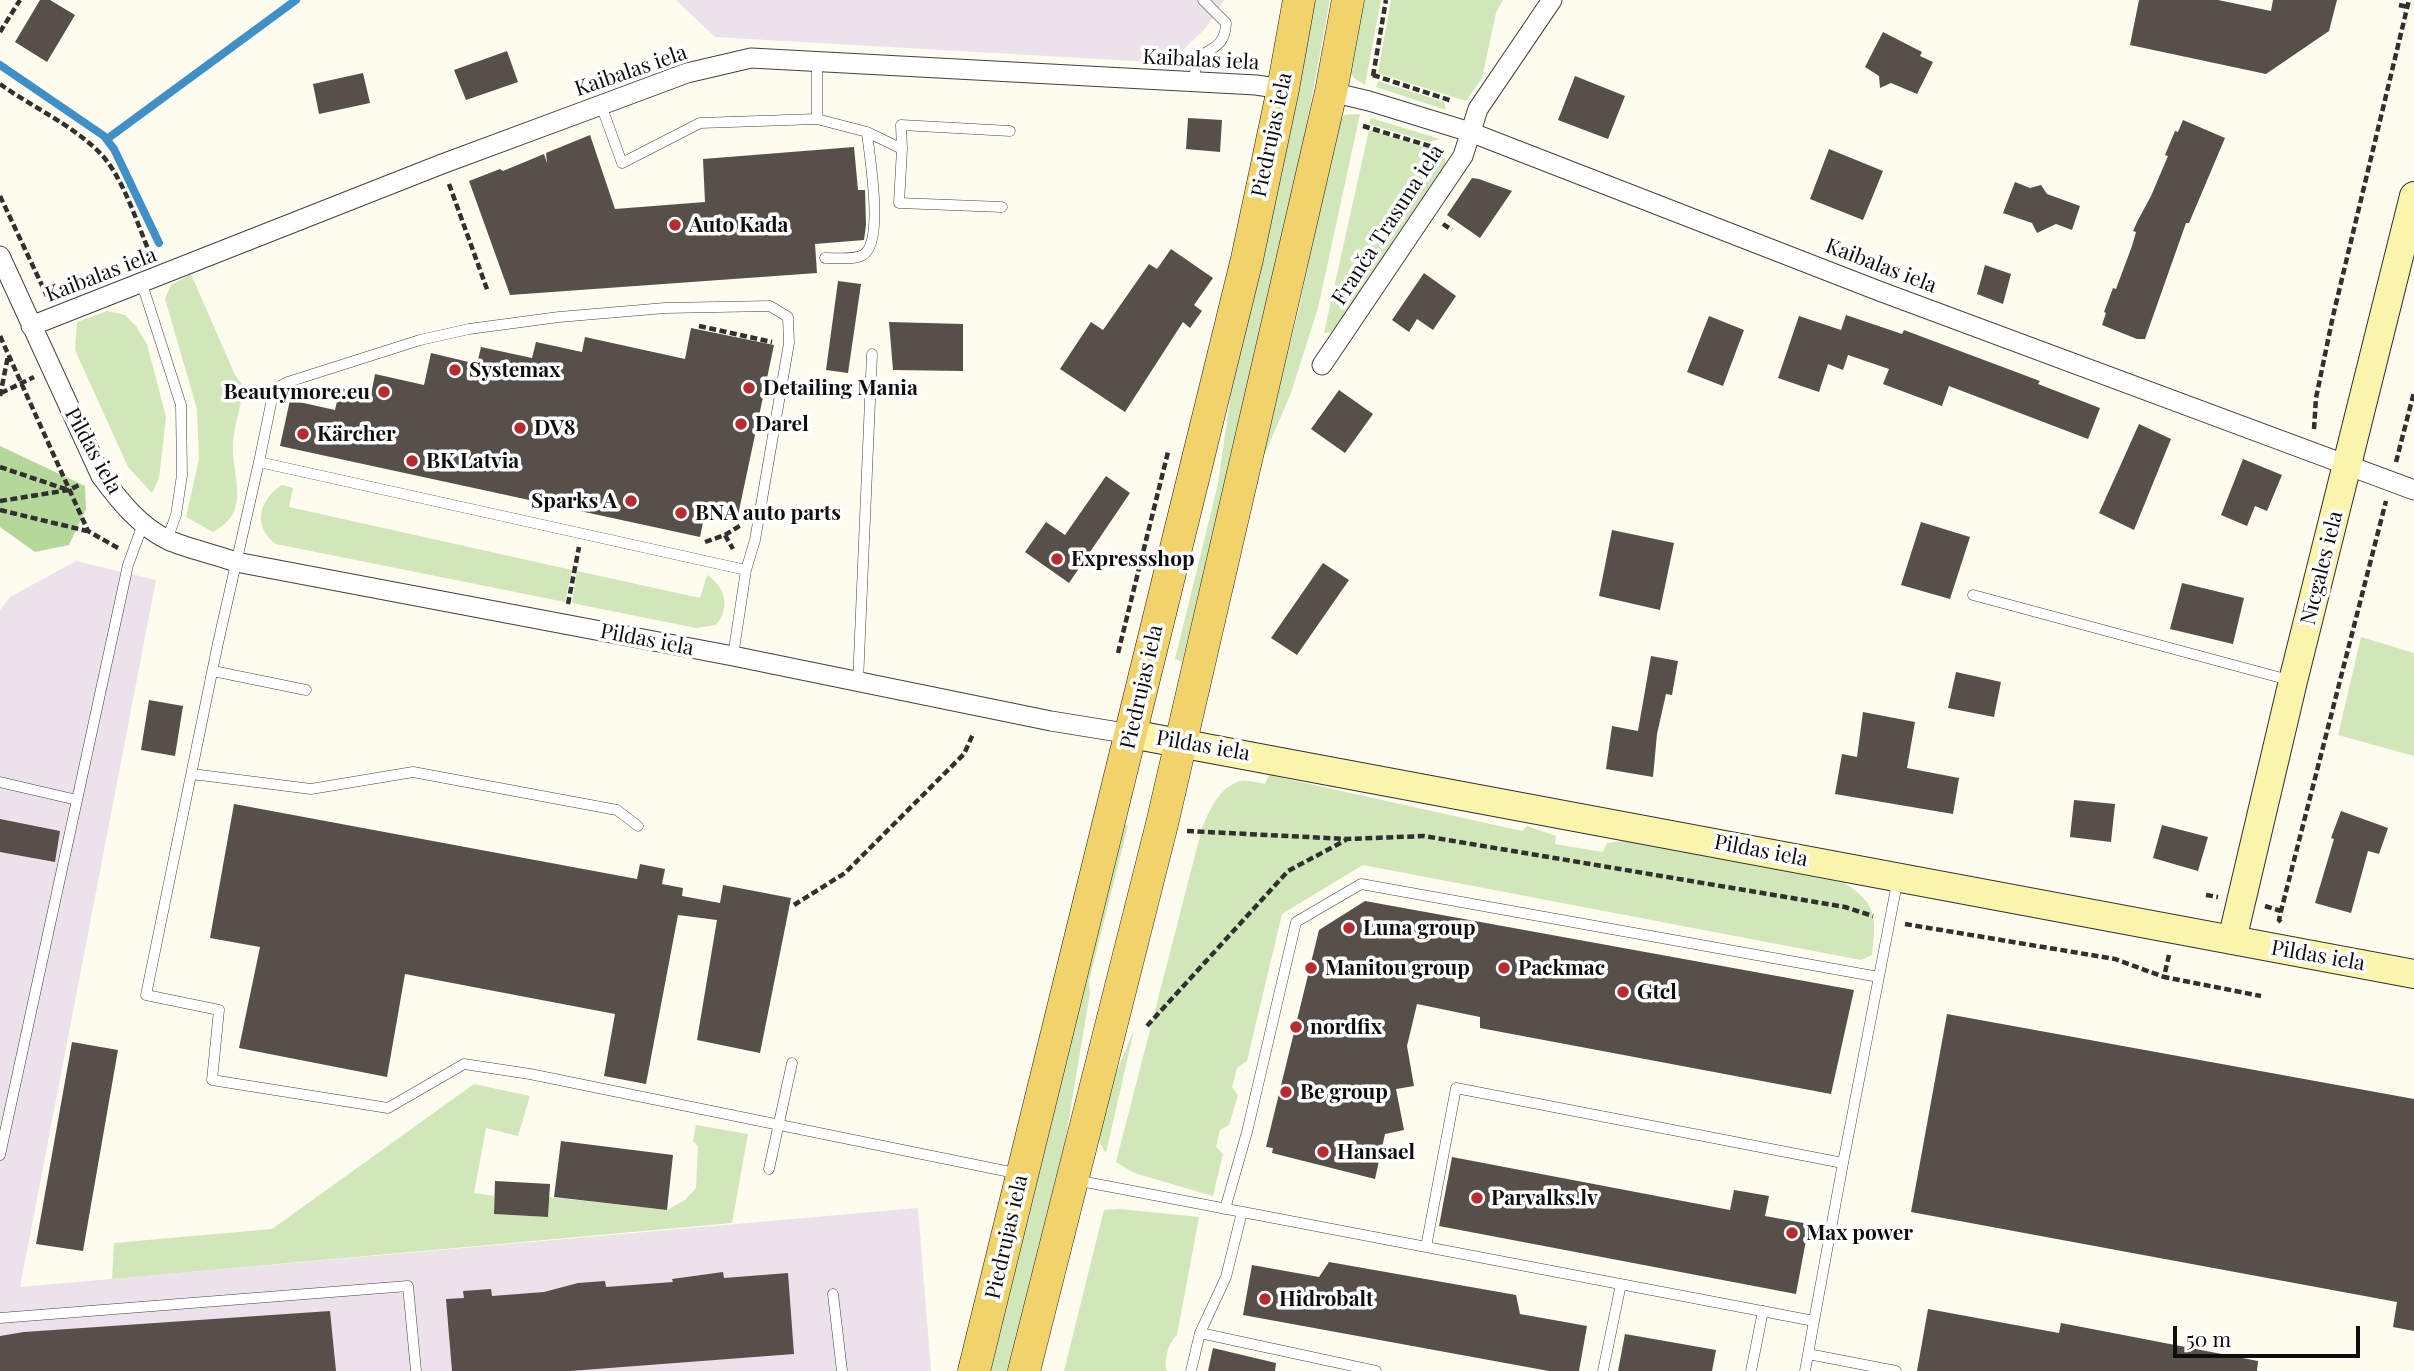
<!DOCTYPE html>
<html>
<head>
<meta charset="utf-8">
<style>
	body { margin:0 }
	#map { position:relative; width:2414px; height:1371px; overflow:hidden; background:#fefbef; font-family:"Playfair Display",serif }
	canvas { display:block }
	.scale { position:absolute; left:2173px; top:1326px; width:187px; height:32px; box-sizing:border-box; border:4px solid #0e0e0e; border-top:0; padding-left:9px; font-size:21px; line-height:24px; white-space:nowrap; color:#0e0e0e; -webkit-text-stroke:5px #fff; paint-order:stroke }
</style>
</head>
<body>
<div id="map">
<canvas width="2414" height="1371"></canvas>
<div class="scale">50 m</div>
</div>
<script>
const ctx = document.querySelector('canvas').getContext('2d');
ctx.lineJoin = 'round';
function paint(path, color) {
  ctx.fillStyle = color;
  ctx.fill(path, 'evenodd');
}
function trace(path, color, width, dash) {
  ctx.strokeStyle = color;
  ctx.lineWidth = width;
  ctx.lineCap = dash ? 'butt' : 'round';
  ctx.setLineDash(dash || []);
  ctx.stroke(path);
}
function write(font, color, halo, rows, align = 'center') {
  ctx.font = font + ' "Playfair Display",serif';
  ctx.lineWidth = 7;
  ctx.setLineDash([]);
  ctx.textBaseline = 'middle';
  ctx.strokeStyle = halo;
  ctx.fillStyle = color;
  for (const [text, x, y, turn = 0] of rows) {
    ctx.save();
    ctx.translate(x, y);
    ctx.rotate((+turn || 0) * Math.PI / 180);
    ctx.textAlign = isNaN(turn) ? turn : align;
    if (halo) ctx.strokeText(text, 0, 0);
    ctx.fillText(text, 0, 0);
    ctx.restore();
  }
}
paint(new Path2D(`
	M676,0H1224L1206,28L1169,63L715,37Z
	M76,561L156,580L20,1287L918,1208L931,1371H0V610L10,597Z`), '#ebe2ec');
paint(new Path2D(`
	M1312,0H1330L1280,266L1182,662L1175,659L1218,484L1235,364Z
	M1362,0H1381L1365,85L1354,78L1350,73Z
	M1391,0H1503L1496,13L1482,78L1466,101L1378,73Z
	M1378,81L1444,102L1446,110L1376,87Z
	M1360,114L1318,308L1291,393L1260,465L1299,308L1337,127L1344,115Z
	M1371,118L1440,139L1429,142L1369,124Z
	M1369,130L1444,153L1446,166L1334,332L1324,333Z
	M191,274L235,375L244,387C241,406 233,428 233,448C233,481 251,512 213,532L186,517L199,459L197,409L165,299L171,285Z
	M107,311L125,315L136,326L147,344L166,417L159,478L152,493L128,467L75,350L77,322Z
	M282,485L293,488L289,507L572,570L565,602L276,544C252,527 259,499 282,485Z
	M577,571L700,598L707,575C725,587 731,607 716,625L696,628L572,603Z
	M2361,637L2414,653V756L2338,735Z
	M1269,775L1522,831L1527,826L1556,836L1555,844L1603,852L1607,843L1623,841L1844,883C1878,904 1876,918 1872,955L1861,960L1363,865L1282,914L1247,1061L1237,1068L1232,1087L1238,1095L1229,1125L1220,1130L1216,1147L1223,1154L1213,1196L1134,1173L1116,1162L1202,828C1209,811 1221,784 1242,781C1249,780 1258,783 1265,784Z
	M1122,822L1128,826L1089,981L1090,993L1065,1142L1008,1371H989Z
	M1134,1030L1106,1153C1102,1147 1098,1141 1098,1133C1097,1111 1125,1053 1134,1030Z
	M474,1084L530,1096L518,1136L486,1128L474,1193L494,1196V1214L548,1217L549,1197L667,1210L685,1200L696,1188L698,1146L693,1141L696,1125L748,1134L732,1223L112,1279L114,1243L272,1229Z
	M1120,1209L1199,1217L1177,1335C1169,1342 1163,1360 1167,1371H1064L1104,1210Z`), '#d1e7ba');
paint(new Path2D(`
	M0,446L85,486L86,509L69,545L35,552L0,527Z`), '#b5d79a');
trace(new Path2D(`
	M0,65L104,136L114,149L159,243
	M107,139L296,0`), '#408fc7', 8);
paint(new Path2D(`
	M40,0H50L75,15L47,62L15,42Z
	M2139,0H2218L2271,11L2273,0H2337L2329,31L2266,74L2130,45Z
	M1883,32L1922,52L1920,56L1933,62L1917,94L1891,83L1880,88L1879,76L1865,67Z
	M507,51L518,82L466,100L454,70Z
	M363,73L370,103L319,114L313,84Z
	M1575,76L1625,96L1608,139L1558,120Z
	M1188,118L1222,120L1220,152L1186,149Z
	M2183,120L2225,138L2189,223H2186L2145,339H2137L2102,325L2106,313L2104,312L2113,288L2116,289L2132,246L2136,232L2133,231L2138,220L2151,196L2168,156L2165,155L2175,131L2178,132Z
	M590,135L615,209L705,202L703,159L854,147L858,190H865L866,225L864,240L815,244L817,273L510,295L469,181L500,169L503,171L544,154L547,163L546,153Z
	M1829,149L1883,171L1863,220L1810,199Z
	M1472,178L1479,179L1512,191L1480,238L1447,215Z
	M2015,182L2030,188L2041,185L2047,194L2080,206L2072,230L2056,224L2037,233L2032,223L2003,213Z
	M1171,249L1213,278L1194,305L1202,311L1190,328L1183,322L1125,412L1060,369L1091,322L1103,330L1149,264L1157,269Z
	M1985,265L2011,274L2003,304L1977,294Z
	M1424,273L1456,296L1433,330L1417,319L1409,332L1392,320Z
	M838,281L861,284L848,373L826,370Z
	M1846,315L1902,334L1904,330L2040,381L2038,384L2100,408L2088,439L1949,386L1942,406L1883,384L1889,369L1848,355L1843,370L1828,364L1819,392L1778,378L1799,316L1841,330Z
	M1709,316L1744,330L1723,386L1687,372Z
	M889,322L963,324V371L893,370Z
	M691,328L774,345L737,520L705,513L700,537L280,446L290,400L335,410L340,388L371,395L375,374L424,385L431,353L477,364L481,347L532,358L536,342L582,352L585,337L685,359Z
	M1339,390L1373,414L1345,453L1311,429Z
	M2139,424L2171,439L2134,530L2099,513Z
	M2243,459L2282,475L2267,511L2255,506L2247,526L2221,515Z
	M1106,476L1130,493L1069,583L1025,552L1046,522L1065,535Z
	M1921,522L1970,537L1950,599L1901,585Z
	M1612,530L1674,543L1660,610L1599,596Z
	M1323,563L1349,580L1297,655L1271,638Z
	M2182,583L2244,598L2233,644L2170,629Z
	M1651,656L1678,661L1672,695L1666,694L1657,734L1653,777L1606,769L1612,726L1638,731Z
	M1956,672L2001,682L1994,717L1948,708Z
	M149,700L183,706L175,756L141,750Z
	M1863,712L1915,722L1907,768L1959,778L1953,814L1835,794L1842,754L1857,757Z
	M2074,800L2115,804L2111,842L2070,837Z
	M234,804L637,879L640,864L665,869L662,884L683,888L682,896L720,903L723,885L791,898L760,1053L697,1040L717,920L678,915L646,1084L604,1076L615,1014L405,974L387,1077L239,1048L260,947L210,938Z
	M2341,811L2388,828L2379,854L2368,851L2351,913L2315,903L2334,839L2331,838Z
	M0,819L60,831L55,862L0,852Z
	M2162,825L2208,837L2198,871L2153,858Z
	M1365,901L1854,990L1831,1094L1480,1028V1017L1417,1004L1407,1046L1414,1086L1396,1089L1404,1130L1385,1134L1375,1179L1272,1153L1273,1148L1266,1147L1319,930Z
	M1947,1014L2414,1099V1331L2393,1327L2397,1302L1911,1212Z
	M72,1042L118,1050L83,1251L36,1244Z
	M561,1141L673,1155L667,1210L554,1197Z
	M1452,1157L1730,1210L1734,1190L1769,1196L1765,1216L1809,1224L1796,1294L1439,1226Z
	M495,1181L550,1184L548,1217L494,1214Z
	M1329,1262L1516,1295L1520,1314L1587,1326L1579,1371H1549L1243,1315L1252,1265L1319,1277Z
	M723,1272L724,1278L788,1273L794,1354L570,1371H452L446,1299L464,1298L463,1291L491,1289L492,1296L544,1292L578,1283L605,1281L606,1287L673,1282L672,1279Z
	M1928,1309L2059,1333L2061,1323L2258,1361L2257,1371H1917Z
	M330,1311L336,1371H0V1336L24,1332Z
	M1625,1334L1716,1350L1712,1371H1618Z
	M1213,1348L1276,1363L1275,1371H1208Z`), '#564f4a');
const lane = new Path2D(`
	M1194,82C1195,77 1195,70 1196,64C1203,46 1225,53 1226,23L1203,0
	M601,105L622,163L700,123L817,119V62
	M817,119L867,132L902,149L899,203L1002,207
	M902,149L901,125L1010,131
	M825,258C836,258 855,260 863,255C885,242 869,155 867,132
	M142,284L181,405L182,475L176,515L167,540
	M259,462L274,389L288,382L420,340L469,329L559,317L665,308L770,306L788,317L789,343L755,540L746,570
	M1973,595L2289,680
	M733,656L746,570L259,462L218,643L146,995L219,1010L212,1080L388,1108L464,1064L530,1074L1020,1174
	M213,671L306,690
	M858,682L872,354
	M192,774L311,789L413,772L617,810L638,826
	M0,782L77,800
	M0,1155L128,565L143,524
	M1843,1163L1898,878
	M769,1169L792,1063
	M1075,1180L1814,1321L1843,1163L1456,1088L1426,1247
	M1225,1209L1247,1132L1296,922L1361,884L1879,977
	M833,1294L842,1371
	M0,1318L408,1286L416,1371
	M1200,1333L1376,1371
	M1808,1354L1896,1371
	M1191,1371L1200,1333L1226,1277L1242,1212
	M1603,1371L1621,1284
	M1751,1371L1763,1311
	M1805,1371L1814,1321`);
const street = new Path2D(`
	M1331,92L1369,101L1470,132L1879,291L2414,490
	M0,256L101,476C119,500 139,526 168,540C189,549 214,554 236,562L733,656L1051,721L1131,734
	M31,326L442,164L601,105L687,73L751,58L1256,85L1283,89
	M1322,365L1463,156L1478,109L1552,0`);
const secondary = new Path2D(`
	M1131,734L2414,974
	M2232,940L2293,681L2414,196`);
const primary = new Path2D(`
	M974,1371L1247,259L1283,89L1299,0
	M1024,1371L1162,824L1331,92L1348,0`);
trace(lane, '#414141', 11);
trace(street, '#414141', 21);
trace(secondary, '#303030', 30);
trace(primary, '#1f1f1f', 33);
trace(new Path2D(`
	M2399,5L2408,7
	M0,32L20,0
	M1373,75L1452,101
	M1373,76L1386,0
	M0,84C32,107 69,123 98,151C123,175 137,224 151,256
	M1363,126L1443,150
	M449,184L488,292
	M0,196L47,296
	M1443,224L1452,230
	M699,326L772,342
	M0,336L88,531L118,548
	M1,393L34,377
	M0,396L8,356
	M2314,429L2316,398L2333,316L2409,0
	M2396,462L2414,392
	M0,467L68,490
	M0,501L69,490L81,484
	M0,510L87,531
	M725,535L733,549
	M705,542L725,535L741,525
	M568,604L579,547
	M1118,653L1168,452
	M1187,831L1347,839L1424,836L1845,907L1873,916
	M2206,895L2218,897
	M794,905L845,873L964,754L973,734
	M2265,906L2281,911
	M2281,922L2279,920L2281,911L2386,501
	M1905,924L2115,959L2164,977
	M2169,955L2164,977L2261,996
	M1147,1026L1288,871L1346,840`), '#303030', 4.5, [7, 3.5]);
trace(lane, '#fff', 10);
trace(street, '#fff', 19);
trace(secondary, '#fbf4ad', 28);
trace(primary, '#f2d36b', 32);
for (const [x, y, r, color] of [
	[675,225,7,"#b72c30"],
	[455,370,7,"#b72c30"],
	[749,388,7,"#b72c30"],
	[384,392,7,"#b72c30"],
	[741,424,7,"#b72c30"],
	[520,428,7,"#b72c30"],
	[303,434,7,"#b72c30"],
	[412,461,7,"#b72c30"],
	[631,501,7,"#b72c30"],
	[681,513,7,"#b72c30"],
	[1057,559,7,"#b72c30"],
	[1349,928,7,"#b72c30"],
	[1311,968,7,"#b72c30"],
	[1504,968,7,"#b72c30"],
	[1623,992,7,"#b72c30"],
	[1296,1027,7,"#b72c30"],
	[1286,1092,7,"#b72c30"],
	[1323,1152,7,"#b72c30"],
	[1477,1198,7,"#b72c30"],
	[1792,1233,7,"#b72c30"],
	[1265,1299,7,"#b72c30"]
]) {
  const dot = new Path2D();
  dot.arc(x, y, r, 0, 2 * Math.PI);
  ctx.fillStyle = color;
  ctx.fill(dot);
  trace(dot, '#fff', 2.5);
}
write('21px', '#0e0e0e', '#fff', [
	["Kaibalas iela",1201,60,3],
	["Kaibalas iela",631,71,-19],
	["Piedrujas iela",1272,135,-78],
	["Franča Trasuna iela",1388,225,-57],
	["Kaibalas iela",1881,266,21],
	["Kaibalas iela",101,275,-21],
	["Pildas iela",93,451,61],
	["Nīcgales iela",2322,568,-76],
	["Pildas iela",647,640,11],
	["Piedrujas iela",1142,687,-77],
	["Pildas iela",1203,746,10],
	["Pildas iela",1761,851,11],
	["Pildas iela",2318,956,10],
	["Piedrujas iela",1007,1237,-77]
]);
write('bold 21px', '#0e0e0e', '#fff', [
	["Auto Kada",689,225],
	["Systemax",469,370],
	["Detailing Mania",763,388],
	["Beautymore.eu",370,392,"right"],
	["Darel",755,424],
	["DV8",534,428],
	["Kärcher",317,434],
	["BK Latvia",426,461],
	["Sparks A",617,501,"right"],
	["BNA auto parts",695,513],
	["Expressshop",1071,559],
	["Luna group",1363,928],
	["Manitou group",1325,968],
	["Packmac",1518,968],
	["Gtcl",1637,992],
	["nordfix",1310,1027],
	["Be group",1300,1092],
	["Hansael",1337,1152],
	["Parvalks.lv",1491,1198],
	["Max power",1806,1233],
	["Hidrobalt",1279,1299]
], 'left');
</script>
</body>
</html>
